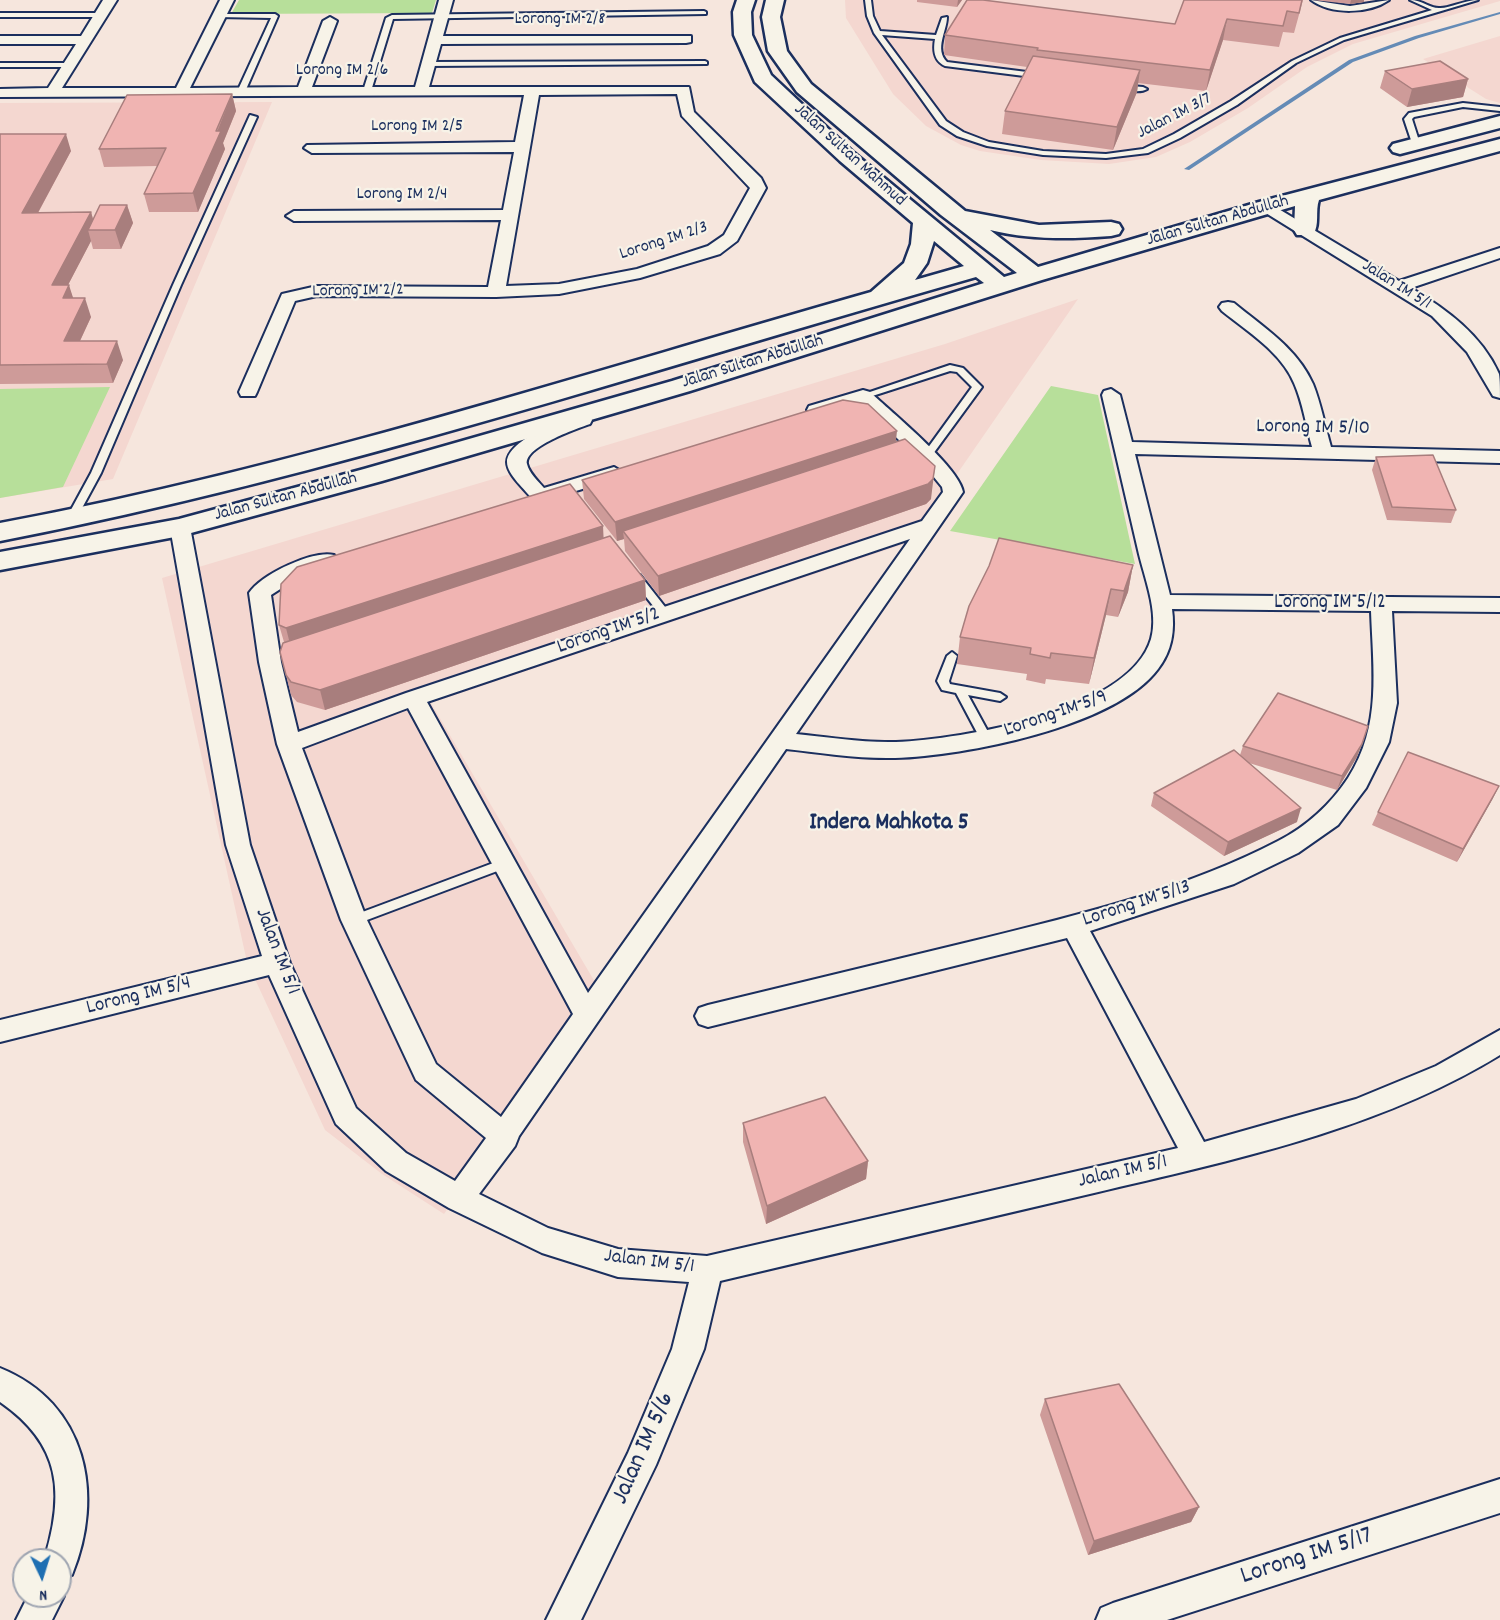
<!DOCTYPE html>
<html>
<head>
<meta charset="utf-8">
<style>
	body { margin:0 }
	#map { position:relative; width:1500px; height:1620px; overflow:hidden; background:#f6e6dd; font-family:Dekko,sans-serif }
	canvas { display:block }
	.north { position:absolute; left:12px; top:1548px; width:60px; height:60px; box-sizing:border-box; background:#f7f3e8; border:2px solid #9fa5b1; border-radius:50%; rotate:176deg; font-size:16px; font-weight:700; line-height:24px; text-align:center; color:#1b2f5e }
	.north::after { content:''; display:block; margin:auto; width:21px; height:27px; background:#1f6fb2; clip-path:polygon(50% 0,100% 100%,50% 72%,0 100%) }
</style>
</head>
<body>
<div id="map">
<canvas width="1500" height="1620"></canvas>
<div class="north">N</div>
</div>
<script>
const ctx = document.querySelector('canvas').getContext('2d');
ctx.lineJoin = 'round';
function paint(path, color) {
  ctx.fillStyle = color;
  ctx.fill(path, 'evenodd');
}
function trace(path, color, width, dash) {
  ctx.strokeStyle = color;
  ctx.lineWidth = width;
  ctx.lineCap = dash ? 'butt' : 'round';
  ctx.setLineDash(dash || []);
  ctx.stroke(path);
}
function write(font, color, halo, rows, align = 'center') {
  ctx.font = font + ' Dekko,sans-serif';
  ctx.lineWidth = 4.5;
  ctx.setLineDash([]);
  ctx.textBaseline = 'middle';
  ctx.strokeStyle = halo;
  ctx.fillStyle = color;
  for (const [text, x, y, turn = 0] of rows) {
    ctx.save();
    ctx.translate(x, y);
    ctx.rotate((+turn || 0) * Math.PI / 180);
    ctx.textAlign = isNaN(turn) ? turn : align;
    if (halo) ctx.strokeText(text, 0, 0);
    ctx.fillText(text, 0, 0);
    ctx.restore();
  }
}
paint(new Path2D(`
	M845,0H1500V1L1353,44L1307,67L1248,108L1190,142L1156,157L1109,164L1041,160L980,151L961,145L926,126L893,94L846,18Z
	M1500,36V103L1486,99L1423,59Z
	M272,102L113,479L0,498V103Z
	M1078,299L910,542L431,703L599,989L444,1214L382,1174L325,1130L247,962L162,578L945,344Z`), '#f4d7d0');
paint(new Path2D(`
	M239,0H436L432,13L231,14Z
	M1051,386L1098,395L1135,564L950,531Z
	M110,387L63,487L0,498V389Z`), '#b7df9a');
paint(new Path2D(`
	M1500,12V14L1419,38L1353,62L1189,170L1184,169L1349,60L1415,36Z`), '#648bb6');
const service = new Path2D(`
	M865,0H871L873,16L880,31L936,35L942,18L947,17C947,31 934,49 947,62L1043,74L1044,76L1040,78L945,66C934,61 933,50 935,39L882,35L946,121L963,132L989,142L1043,151L1106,154L1143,149L1174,134L1231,101L1292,61L1340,38L1432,10L1410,0C1422,0 1429,8 1439,8C1448,9 1465,0 1478,0L1344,40L1296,63L1237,105L1180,138L1148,153L1106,158L1043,155L987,146L957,136L940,125L874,33L867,16Z
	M1311,0L1350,6L1389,0C1369,14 1331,15 1311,0Z
	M704,11L706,12V14L393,19L371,91L367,93L363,91L386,18L392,15Z
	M0,13H101L104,15L101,17H0Z
	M219,14H275L278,16L244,94L237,92L271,18L217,17V15Z
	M705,61L707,62V64L428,66L424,64L428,62Z
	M0,63H70L74,65L70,67H0Z
	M1120,85L1143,87L1147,89C1141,93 1125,91 1119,87Z
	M1463,103L1500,107V111L1463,107L1414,117L1412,119L1420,144L1413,146L1404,119L1409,113Z
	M250,115L257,117L181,285L101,473L75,521H67L66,519L91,473L173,285Z
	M950,365L963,368L982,387L930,458H924L922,456L972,387L957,372L950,371L863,399L858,396Z
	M636,574L640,575L669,612L670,614L669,616H661L632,579L631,577Z
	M952,652L957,656L949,681L950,684L1000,693L1006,697L1000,701L968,695L992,739L990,742H982L956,693L942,690L937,681L947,656Z
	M504,859L508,861L510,864L508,867L359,923H349L348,920L349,917Z`);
const minor = new Path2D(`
	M103,0H117L62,88H176L220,0H234L190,88L298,87L323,21L330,17L337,21L312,87H415L439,0H453L443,36H691V42L686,43L441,44L429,87H689L694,112L761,178L766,188L737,241L720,254L640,278L559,294L496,297L317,296L295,301L257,392L255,396H241L239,392L282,294L317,286L488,287L501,220L294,221L286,216L294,211L503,210L514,152L312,153L304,148L307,145L515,142L524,95L0,97V89L48,88L76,44H0V36H81ZM677,94L682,116L750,188L724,235L708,246L637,269L559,284L506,286L539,95Z
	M1267,202L1399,281L1500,248V258L1411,288C1446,309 1482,335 1499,374C1500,380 1500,390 1500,398L1493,396L1467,352L1432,316L1261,210L1259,207L1261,204Z
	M1228,302L1234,303C1263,327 1297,348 1313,384C1321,404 1325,426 1331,447L1500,451V463L1135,454L1170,595L1500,598V612L1392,611L1397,703L1389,742L1366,788L1338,825L1298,853L1234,884L1090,931L1204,1142L1356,1099L1436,1066L1500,1030V1055C1378,1130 1233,1160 1094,1193C970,1222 845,1251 720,1281L704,1349L656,1465L581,1620H546L628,1453L672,1349L689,1282L618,1277L542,1253L449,1208L386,1171L336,1124L269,975L0,1042V1020L262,956L226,845L170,527L173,523H187L190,527L250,845L290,963L356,1108L406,1153L455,1181L486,1138L416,1080L341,920L277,744L259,662L249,593C262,574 313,550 334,555L337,560L334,565L299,577L271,595L281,662L298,732L406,693L922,521L943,492L942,487L920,460L860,403L816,416L807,410L809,406L863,390L870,392C890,411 959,467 963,492L796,734C829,737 863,743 896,742C962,739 1129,712 1151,639C1159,612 1144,577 1138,550C1126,498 1114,447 1102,395L1104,391L1111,389L1120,395L1132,442L1312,447C1306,426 1303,403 1294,383C1281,352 1248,332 1222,311L1219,307L1222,303ZM910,539L588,993L427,702ZM1172,609L1371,611C1373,670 1382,725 1348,778C1331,804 1306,827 1278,841C1186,889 1082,914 981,939C890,961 799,983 708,1005L699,1008L695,1016L699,1024L708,1027L1067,938L1178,1148L707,1256L618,1249L548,1228L479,1194L515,1146L519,1136L786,749C822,753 859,759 895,758C964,756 1115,727 1158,669C1172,651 1175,630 1172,609ZM408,708L573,1014L501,1117L436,1064L367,920L302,748Z
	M583,414L590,416L592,420L590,424C576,429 524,447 527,464C529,473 538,481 544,488L614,467L624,473L621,477L547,500H533C526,490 507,475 507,462C508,439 565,419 583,414Z
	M0,1368C87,1403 105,1495 72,1575L60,1580V1560H44C65,1493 61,1444 0,1402Z
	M1500,1479V1513L1167,1620H1096L1101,1608L1113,1603Z
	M60,1586L64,1596L52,1620H16L28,1596H60Z`);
const secondary = new Path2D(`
	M737,0H755L751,12L752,35L771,75L854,153L1004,277L1017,273L941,215L797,92L768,51L762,17L766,0H784L780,17L787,51L811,84L965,211L1039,225L1111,222L1119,224L1122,229L1119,234L1111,236C1070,239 1030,240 990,230L1038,267L1259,202L1500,139V151L1319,200C1315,211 1320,225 1313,235H1297L1294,230L1295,206L1042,280L690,391L382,481L180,536L0,570V552L179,519L364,469L672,381L984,283L976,277C652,369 331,477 0,541V523C296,468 582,374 871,292L904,263L911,244L913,223L840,161L755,82L734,35L733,12ZM934,241L964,266L915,280L927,263Z
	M1500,116V128L1400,154L1393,152L1390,148L1393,144Z`);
trace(service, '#1b2f5e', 4);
trace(minor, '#1b2f5e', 4);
trace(secondary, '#1b2f5e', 5);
paint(service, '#f7f3e8');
paint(minor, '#f7f3e8');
paint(secondary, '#f7f3e8');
paint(new Path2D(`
	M917,0H962L957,7L917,2Z
	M1303,0L1294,33L1283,32L1279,47L1223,40L1206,91L1138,83L1137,92L1113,150L1002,134L1005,111L1027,67L944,55L945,35L1175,24Z
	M1313,0H1364V2L1350,4Z
	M1385,71L1468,79L1463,97L1407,107L1380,88Z
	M232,94L236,111L223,143L225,149L198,212H149L144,194L158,166L104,167L99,149Z
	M0,134L71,151L38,213L91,212L93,219L127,205L133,223L121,249H93L91,241L68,285L73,298L91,317L80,341L123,360L113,383L0,384Z
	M896,442L931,499L926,504L659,596L625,551L624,539L617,541L584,499L582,480Z
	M1376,457L1456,510L1451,523L1387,520L1372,470Z
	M604,538L645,580L646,600L325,710L297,702L291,695L286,675L284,642L279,625Z
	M1133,565L1128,592L1118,617L1106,615L1089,684L1046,679L1045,684L1026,680L1027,674L957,664L960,637Z
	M1243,746L1357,757L1337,790L1249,763L1297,822L1224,856L1151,806L1154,793L1240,755Z
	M1499,786L1492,800L1457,862L1372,825L1378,812Z
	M743,1123L868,1161L866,1179L766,1224L743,1142Z
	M1045,1399L1199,1507L1191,1522L1088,1555L1040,1415Z`), '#ce9b99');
paint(new Path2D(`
	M958,0H962L957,7Z
	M1351,0H1364V2L1350,4Z
	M1227,19L1223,40L1206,91L1210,70Z
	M1140,70L1137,92L1113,150L1117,127Z
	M1468,79L1463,97L1407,107L1412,89Z
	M232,94L236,111L223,143L225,149L198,212L193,193Z
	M66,134L71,151L28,231L22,213Z
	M127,205L133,223L121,249L115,230Z
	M91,212L96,230H88L91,241L58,304L52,285Z
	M69,285L75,304L63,298Z
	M85,298L91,317L71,360L64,341Z
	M117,341L123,360L113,383L107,364Z
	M897,431L895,450L623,531L624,539L617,541L615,522Z
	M935,466L931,499L926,504L659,596L658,576Z
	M603,526L604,546L291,648L286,628Z
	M1133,565L1128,592L1118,617L1124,591Z
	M645,580L646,600L325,710L320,690Z
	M1111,589L1106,615L1089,684L1094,658Z
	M1362,744L1357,757L1337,790L1342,776Z
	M1499,786L1492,800L1457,862L1463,849Z
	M1301,808L1297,822L1224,856L1228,842Z
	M868,1161L866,1179L766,1224L767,1206Z
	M1199,1507L1191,1522L1088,1555L1094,1541Z`), '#a87e7d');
const building = new Path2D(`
	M967,0H983L1175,24L1184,0H1302L1299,13L1287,11L1283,26L1227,19L1210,70L1037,50L1038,48L945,35Z
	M1033,56L1140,70L1117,127L1005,111Z
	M1440,61L1468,79L1412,89L1385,71Z
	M232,94L216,131H221L193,193L144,194L166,148L99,149L127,95Z
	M0,134H66L22,213L91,212L52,285H69L63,298H85L64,341H117L107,364L0,365Z
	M100,205H127L115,230H88Z
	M843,400L868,404L897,431L615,522L582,480Z
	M905,439L935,466L933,479L928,484L658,576L623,531Z
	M1433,455L1456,510L1392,507L1376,457Z
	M570,484L603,526L286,628L279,625L281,584L297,567Z
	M610,536L645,580L320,690L291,682L286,675L280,652L283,643Z
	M999,538L1133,565L1124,591L1111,589L1094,658L1051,653L1050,658L1030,654L1031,648L960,637L969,606L989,566Z
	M1278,693L1368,726L1362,744L1342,776L1243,746Z
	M1234,750L1301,808L1228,842L1154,793Z
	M1408,752L1499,786L1463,849L1378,812Z
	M825,1097L868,1161L767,1206L743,1123Z
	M1119,1384L1199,1507L1094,1541L1045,1399Z`);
paint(building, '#f0b4b2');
trace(building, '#a87e7d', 1.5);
write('18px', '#1b2f5e', '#f7f3e8', [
	["Lorong IM 2/8",560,21],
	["Lorong IM 2/6",342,72],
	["Jalan IM 3/7",1175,117,-27],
	["Lorong IM 2/5",417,128],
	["Jalan Sultan Mahmud",849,156,42],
	["Lorong IM 2/4",402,196],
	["Jalan Sultan Abdullah",1218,222,-16],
	["Lorong IM 2/3",664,242,-18],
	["Jalan IM 5/1",1396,286,32],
	["Lorong IM 2/2",358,292,-1],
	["Jalan Sultan Abdullah",753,363,-17],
	["Jalan Sultan Abdullah",286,498,-15]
]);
write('21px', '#1b2f5e', '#f7f3e8', [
	["Lorong IM 5/10",1313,429,1],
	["Lorong IM 5/12",1330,604],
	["Lorong IM 5/2",609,632,-19],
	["Lorong IM 5/9",1056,715,-19],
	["Lorong IM 5/13",1137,905,-18],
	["Jalan IM 5/1",276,952,69],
	["Lorong IM 5/4",139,997,-14],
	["Jalan IM 5/1",1123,1173,-13],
	["Jalan IM 5/1",649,1263,7]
]);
write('bold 24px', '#1b2f5e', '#f7f3e8', [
	["Indera Mahkota 5",889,825]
]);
write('26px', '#1b2f5e', '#f7f3e8', [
	["Jalan IM 5/6",645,1449,-66],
	["Lorong IM 5/17",1307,1558,-18]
]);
</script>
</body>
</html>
